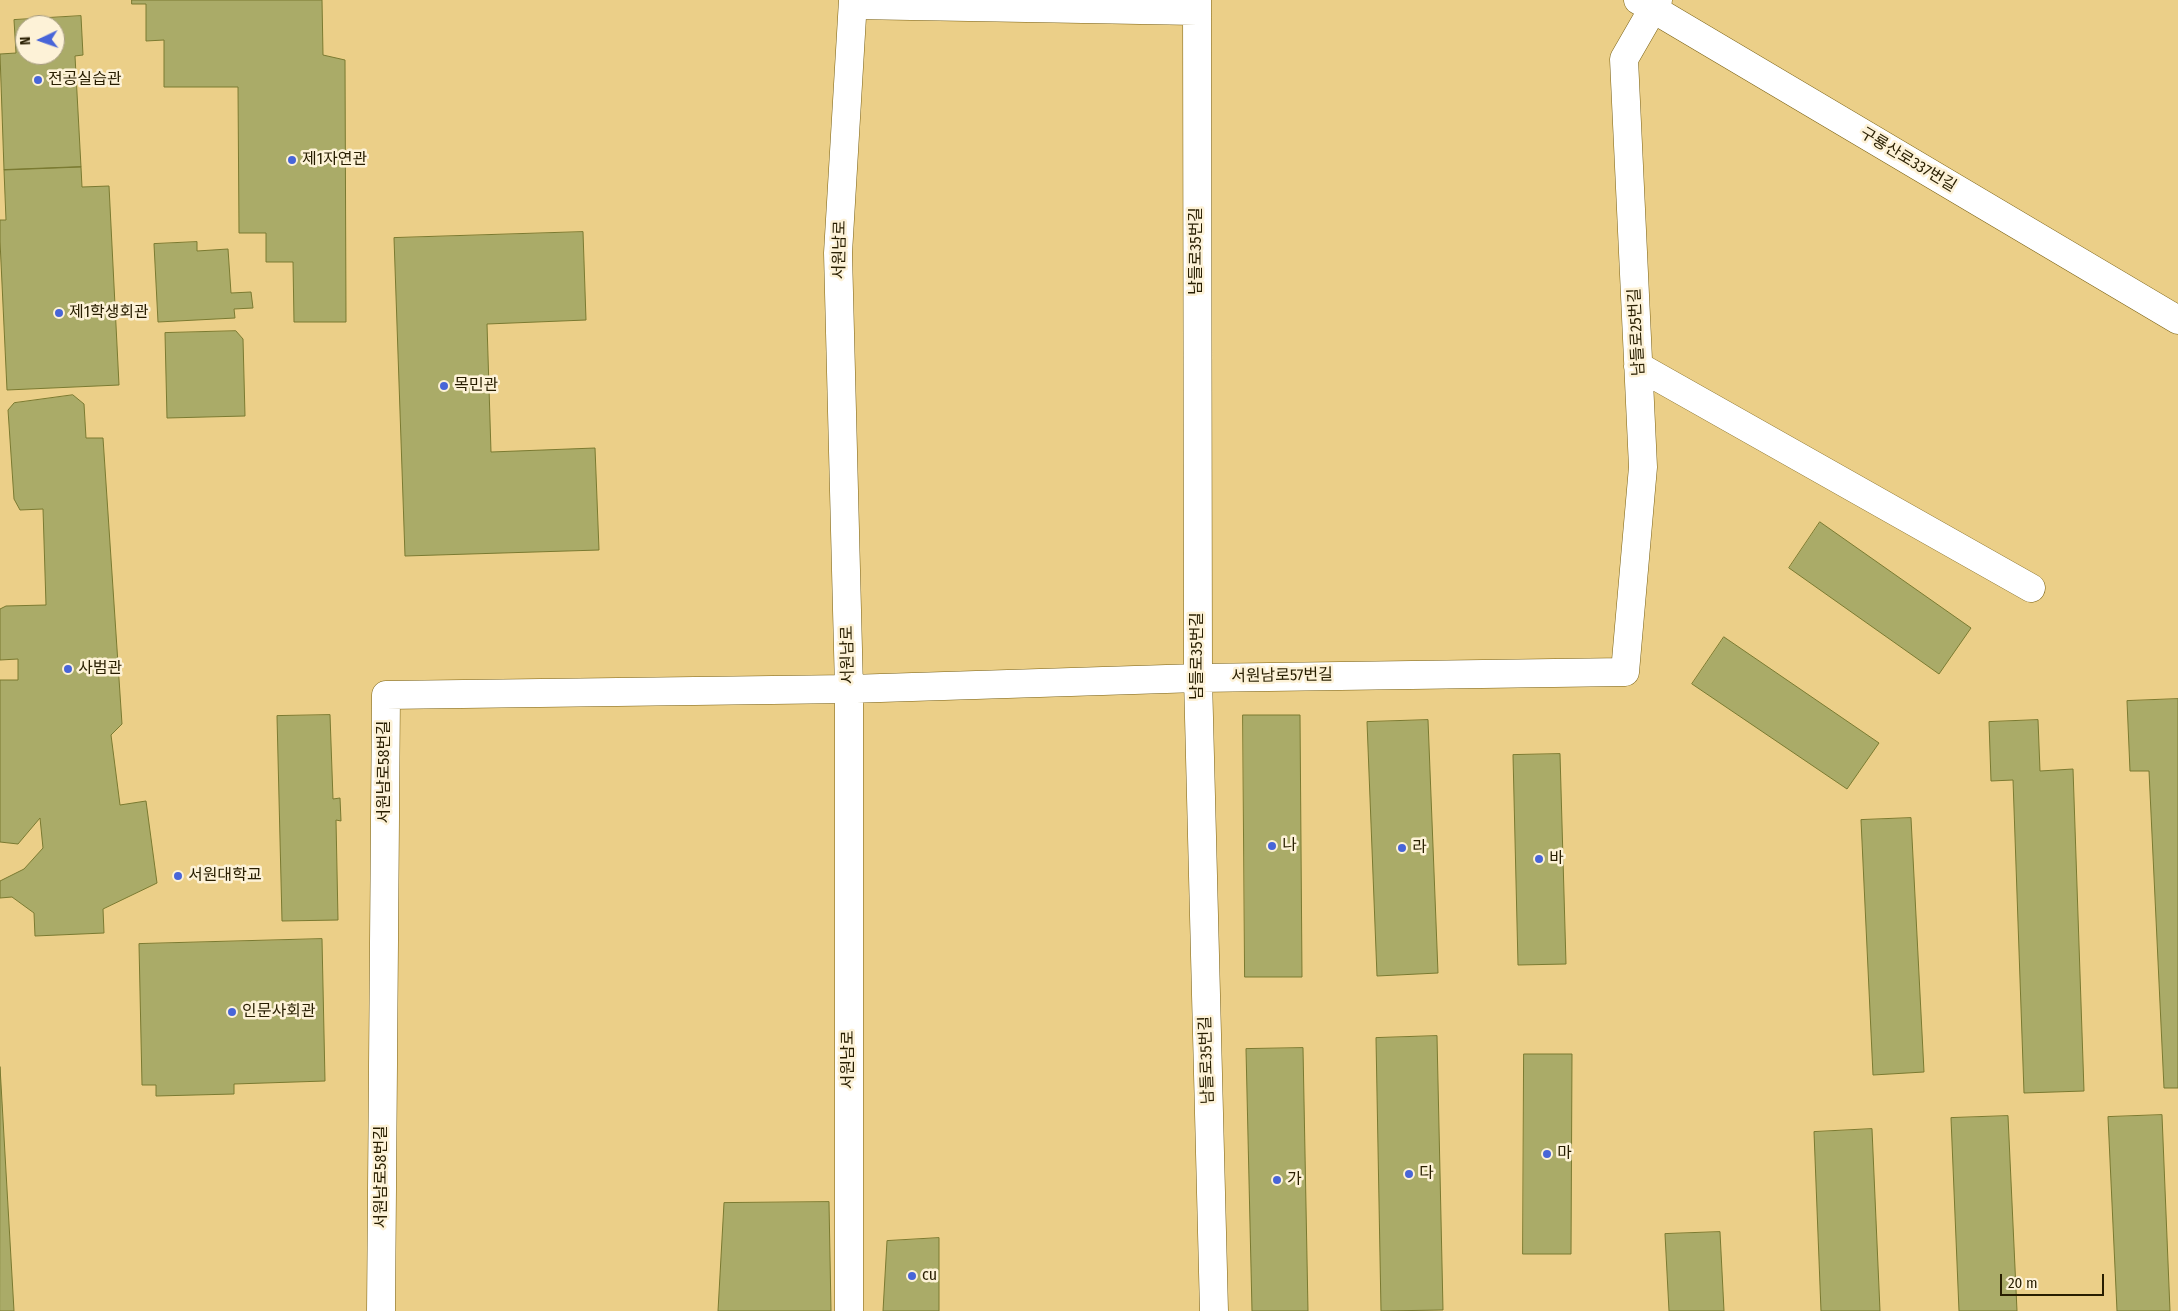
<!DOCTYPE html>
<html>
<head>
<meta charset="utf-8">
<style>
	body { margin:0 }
	#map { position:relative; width:2178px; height:1311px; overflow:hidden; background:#ebcf88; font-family:"Fira Sans Condensed",sans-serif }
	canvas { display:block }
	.north { position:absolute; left:15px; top:15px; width:50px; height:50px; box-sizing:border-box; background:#fdf2d7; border:1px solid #a89d81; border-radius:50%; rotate:267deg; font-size:14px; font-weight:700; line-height:20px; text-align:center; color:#281e01 }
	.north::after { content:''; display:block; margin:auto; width:18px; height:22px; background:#4865d8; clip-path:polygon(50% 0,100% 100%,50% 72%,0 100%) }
	.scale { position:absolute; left:2000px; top:1274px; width:104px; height:22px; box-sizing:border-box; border:2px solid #281e01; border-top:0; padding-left:6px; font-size:15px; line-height:18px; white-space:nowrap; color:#281e01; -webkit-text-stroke:4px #fdf2d7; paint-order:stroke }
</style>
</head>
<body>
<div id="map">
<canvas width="2178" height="1311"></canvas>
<div class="north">N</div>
<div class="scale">20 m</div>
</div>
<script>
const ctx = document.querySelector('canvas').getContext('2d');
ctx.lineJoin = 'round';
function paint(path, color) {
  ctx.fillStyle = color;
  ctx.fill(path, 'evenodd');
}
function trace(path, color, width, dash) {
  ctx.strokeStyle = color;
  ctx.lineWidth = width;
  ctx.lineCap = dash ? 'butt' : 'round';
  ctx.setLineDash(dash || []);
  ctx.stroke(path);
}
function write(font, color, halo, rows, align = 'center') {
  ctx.font = font + ' "Fira Sans Condensed","Noto Sans KR",sans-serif';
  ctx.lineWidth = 5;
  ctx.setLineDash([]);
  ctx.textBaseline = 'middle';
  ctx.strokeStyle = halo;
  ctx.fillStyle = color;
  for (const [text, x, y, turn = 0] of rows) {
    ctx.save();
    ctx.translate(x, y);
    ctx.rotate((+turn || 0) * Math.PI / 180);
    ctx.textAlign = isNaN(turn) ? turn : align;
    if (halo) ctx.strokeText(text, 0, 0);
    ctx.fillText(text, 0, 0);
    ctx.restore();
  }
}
const building = new Path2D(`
	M132,0H322L323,55L345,60L346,322H294L293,262H266V233H239L238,87H164V40L146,41V4H132Z
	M81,16L83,55L75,56L81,167L4,170L0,54L16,53L14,20ZM25,25H55V55H25Z
	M81,167L82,187L109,186L119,385L7,390L0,241V220H6L4,170Z
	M583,232L586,320L487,324L491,452L595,448L599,550L405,556L394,238Z
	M197,242V251L228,249L231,293L251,292L253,308L234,309L235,318L158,322L154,244Z
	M236,331L243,339L245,416L167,418L165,333Z
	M73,395L84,404L86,438H103L122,724L111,735L120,805L146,801L157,883L103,909L104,933L35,936L34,913L12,897L0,898V881L24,869L43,848L40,818L18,844L0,842V680H18V659L0,660V609L6,606L46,605L43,509L20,510L14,499L8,410L14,403Z
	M1820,522L1971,628L1939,674L1789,568Z
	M1724,637L1879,743L1847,789L1692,684Z
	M2178,699V1088H2164L2149,771H2130L2127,701Z
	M330,715L333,799L340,798L341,821L336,820L338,920L282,921L277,716Z
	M1243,715H1300L1302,977H1245Z
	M1428,720L1438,973L1377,976L1367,722Z
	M2038,720L2040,771L2073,769L2084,1091L2024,1093L2013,780L1991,781L1989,722Z
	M1560,754L1566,964L1518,965L1513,755Z
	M1911,818L1924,1072L1873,1075L1861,820Z
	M322,939L325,1081L234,1084V1094L156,1096V1085H142L139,944Z
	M1437,1036L1443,1310L1381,1311L1376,1038Z
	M1303,1048L1308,1311H1252L1246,1049Z
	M1524,1054H1572L1571,1254H1523Z
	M0,1067L14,1311H0Z
	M2162,1115L2170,1311H2117L2108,1117Z
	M2008,1116L2017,1311H1959L1951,1118Z
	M1872,1129L1880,1311H1821L1814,1132Z
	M829,1202L831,1311H718L724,1203Z
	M1720,1232L1724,1311H1669L1665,1234Z
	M939,1238V1311H883L887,1241Z`);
paint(building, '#aaab68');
trace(building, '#7a7a31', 1);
const street = new Path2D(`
	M1197,0L1198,678L1214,1311
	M1638,0L2178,320
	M854,5L1197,11
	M1638,366L2031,588
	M381,1311L386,695L849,689L1198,678L1625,672L1643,467L1624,59L1658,0
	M849,1311V689L838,253L853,0`);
trace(street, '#785f11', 29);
trace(street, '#fff', 28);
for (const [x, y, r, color] of [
	[38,80,5,"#4865d8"],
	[292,160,5,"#4865d8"],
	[59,313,5,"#4865d8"],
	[444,386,5,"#4865d8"],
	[68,669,5,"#4865d8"],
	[1272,846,5,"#4865d8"],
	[1402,848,5,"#4865d8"],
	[1539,859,5,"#4865d8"],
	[178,876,5,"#4865d8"],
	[232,1012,5,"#4865d8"],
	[1547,1154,5,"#4865d8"],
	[1409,1174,5,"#4865d8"],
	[1277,1180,5,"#4865d8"],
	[912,1276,5,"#4865d8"]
]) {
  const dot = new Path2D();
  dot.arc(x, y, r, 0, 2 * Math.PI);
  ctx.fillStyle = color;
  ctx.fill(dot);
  trace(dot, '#fdf2d7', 2);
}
write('16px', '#281e01', '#fdf2d7', [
	["전공실습관",48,80],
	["제1자연관",302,160],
	["제1학생회관",69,313],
	["목민관",454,386],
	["사범관",78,669],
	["나",1282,846],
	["라",1412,848],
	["바",1549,859],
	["서원대학교",188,876],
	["인문사회관",242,1012],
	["마",1557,1154],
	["다",1419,1174],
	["가",1287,1180],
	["cu",922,1276]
], 'left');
write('16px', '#281e01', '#fdf2d7', [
	["구룡산로337번길",1908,160,31],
	["서원남로",840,250,-89],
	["남들로35번길",1197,251,-90],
	["남들로25번길",1637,332,-93],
	["서원남로",848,655,-91],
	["남들로35번길",1198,656,-90],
	["서원남로57번길",1282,676,-1],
	["서원남로58번길",385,772,-90],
	["서원남로",849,1060,-90],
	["남들로35번길",1207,1060,-92],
	["서원남로58번길",382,1177,-90]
]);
</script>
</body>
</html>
